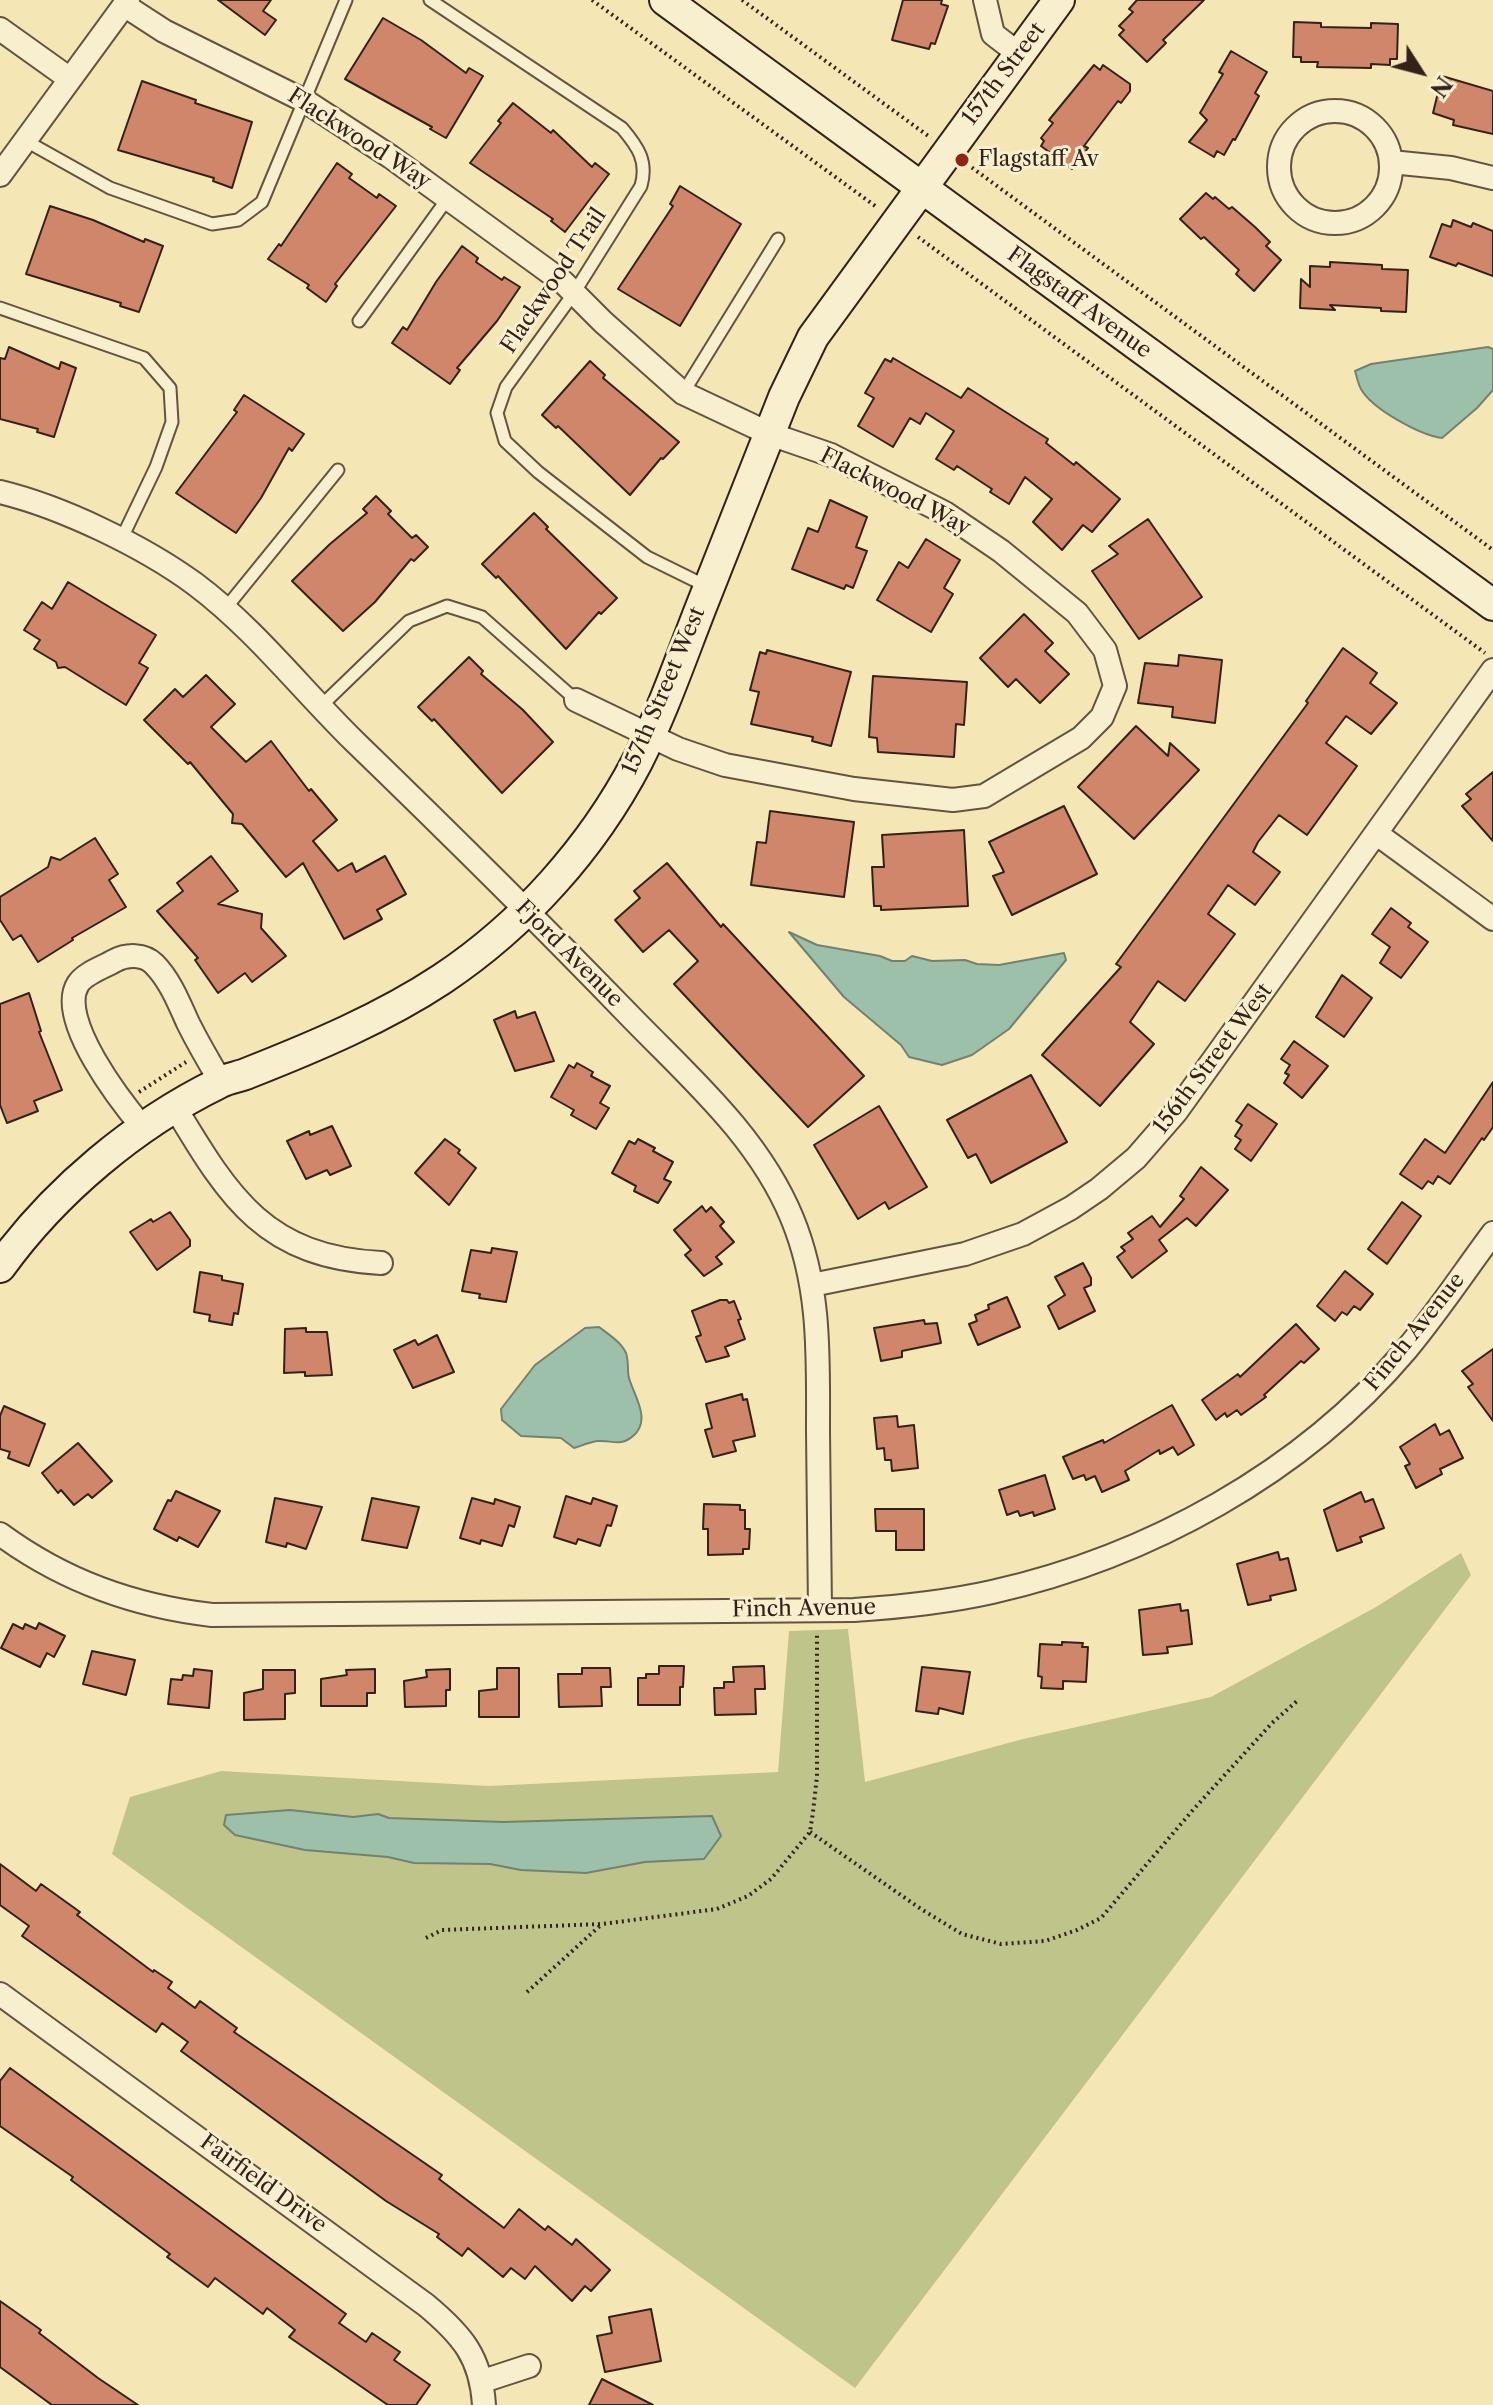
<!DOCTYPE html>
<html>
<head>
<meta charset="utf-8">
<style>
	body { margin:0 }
	#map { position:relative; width:1493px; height:2405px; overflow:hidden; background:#f5e7b5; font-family:"Libre Caslon Text",serif }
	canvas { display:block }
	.north { position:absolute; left:1381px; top:32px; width:80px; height:80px; -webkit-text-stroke:6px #f8efcf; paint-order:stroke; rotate:126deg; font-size:22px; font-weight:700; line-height:32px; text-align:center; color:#34221a }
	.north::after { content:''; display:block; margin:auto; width:28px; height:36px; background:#34221a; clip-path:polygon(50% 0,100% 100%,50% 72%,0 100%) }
</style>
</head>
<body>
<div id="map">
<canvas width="1493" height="2405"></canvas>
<div class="north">N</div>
</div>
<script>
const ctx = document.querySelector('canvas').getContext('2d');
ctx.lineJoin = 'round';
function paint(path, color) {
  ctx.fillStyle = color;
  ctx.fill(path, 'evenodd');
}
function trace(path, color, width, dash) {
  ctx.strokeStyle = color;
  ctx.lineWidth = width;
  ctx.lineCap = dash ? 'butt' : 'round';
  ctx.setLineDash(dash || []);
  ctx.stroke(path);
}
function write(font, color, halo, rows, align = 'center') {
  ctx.font = font + ' "Libre Caslon Text",serif';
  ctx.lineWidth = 6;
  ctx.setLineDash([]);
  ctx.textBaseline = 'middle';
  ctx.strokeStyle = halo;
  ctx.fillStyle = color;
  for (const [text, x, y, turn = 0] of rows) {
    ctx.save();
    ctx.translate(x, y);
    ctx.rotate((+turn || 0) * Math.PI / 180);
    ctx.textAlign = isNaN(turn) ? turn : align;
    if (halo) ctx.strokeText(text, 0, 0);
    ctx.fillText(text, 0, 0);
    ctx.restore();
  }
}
paint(new Path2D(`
	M1461,1553L1471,1575L855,2388L112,1854L130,1797L221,1771L489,1786L778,1772L789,1631L848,1629L865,1782L1023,1739L1211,1697L1376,1607Z`), '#bfc48b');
const water = new Path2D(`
	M1488,347L1493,349V390L1477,408L1442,438C1420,435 1372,409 1361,389C1358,384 1357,377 1355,371L1371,364Z
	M789,932L817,945L880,956L892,961H905L912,956L932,961L965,960L977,964L999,965L1064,953L1066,960L1009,1029L972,1055L942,1065L909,1057L901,1045L844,997Z
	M599,1327C608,1334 621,1342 626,1353C629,1361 627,1371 629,1378C634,1396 652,1420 633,1436C621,1447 611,1440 598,1441C589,1442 581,1446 574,1448L561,1438L521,1436L502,1420L501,1409L535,1365L585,1328Z
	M290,1810L353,1817L378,1814L389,1818L503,1822L712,1816L721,1836L704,1859L645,1862L586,1873L521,1870L490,1864L414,1863L388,1857L305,1850L235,1835L224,1825L226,1815Z`);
paint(water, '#9dc0aa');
trace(water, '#738170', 2);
const building = new Path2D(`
	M218,0H271L263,11L276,20L265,35Z
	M903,0H942L941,4L948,6L935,44L931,43L929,49L892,40Z
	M1137,0H1204L1163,40L1166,43L1147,62L1119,35L1124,30L1119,26L1133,12L1129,9Z
	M383,18L421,40L466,73L469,68L483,76L446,138L430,129L432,127L345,79Z
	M1294,22L1321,23V27L1371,28V23L1398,24L1397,59H1390V65L1371,64V68L1317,67L1318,62H1301V57H1293Z
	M1231,51L1267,72L1255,93L1259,96L1235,140L1233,139L1224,155L1217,151L1214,157L1189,142L1207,120L1200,113L1223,74L1219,72Z
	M1094,65L1100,70L1103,65L1130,84V91L1121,103L1118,101L1115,105L1084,146L1088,148L1072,169L1041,146L1044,141L1041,138L1053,123L1049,120Z
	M1442,76L1493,91V134L1453,125L1454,120L1433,113Z
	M142,81L196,100L195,103L252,122L232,188L213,181L214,178L118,150Z
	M513,103L551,133L553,130L592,167L595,163L609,174L565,232L551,221L553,219L470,163L501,123L498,121Z
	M337,163L352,174L349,178L377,198L379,194L396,206L335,284L337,286L326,302L307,288L309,285L268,259L279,244L281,246Z
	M680,186L741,224L680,326L618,289L673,206L670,204Z
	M1206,193L1213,199L1215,197L1229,209L1232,207L1255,227L1270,242L1266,246L1281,260L1254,291L1236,274L1239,270L1204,237L1201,239L1180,219Z
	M50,206L93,220L144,242L145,239L163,246L139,312L120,306L121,303L26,274Z
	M1453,220L1471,227L1473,223L1493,231V276L1458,263L1456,266L1430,257L1442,224L1451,227Z
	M462,246L478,258L476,262L502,280L504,277L520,287L497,321L457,368L460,370L450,384L392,343L403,327L407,330L436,282Z
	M1330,262L1382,265V269L1408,270L1406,312L1381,311V308L1330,305L1335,310L1300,308L1301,279L1310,287V266L1330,267Z
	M9,347L59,369L61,362L76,368L54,437L37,432L38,429L0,419V358L5,359Z
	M893,358L961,398L968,388L1048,439L1046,443L1074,465L1076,462L1120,499L1092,532L1083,525L1062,550L1033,522L1052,499L1025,477L1009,504L990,492L992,489L957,466L954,470L936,459L954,431L926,413L920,424L910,418L893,447L858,426L874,398L865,393L885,359L891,362Z
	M590,361L605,375L603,378L679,442L663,459L661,458L630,495L558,426L556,428L542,415Z
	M244,395L304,434L292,451L289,448L261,498L236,533L176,493L237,412L234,410Z
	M376,496L391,511L388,514L412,538L416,535L428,547L414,561L411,559L375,602L343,631L292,581L330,544L367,513L363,509Z
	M830,500L867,517L856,547L867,551L853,588L846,585L844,589L792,569L808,528L818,532Z
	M534,513L548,527L546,529L617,598L601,614L599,612L566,649L498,576L496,578L482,564Z
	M1148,519L1202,597L1139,639L1092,571L1118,554L1109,546Z
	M926,539L960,560L944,588L953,594L931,632L877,600L899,562L908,568Z
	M68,582L156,635L139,663L148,668L126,705L65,667L58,668L56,662L34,649L40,640L24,630L42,602L52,609Z
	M1024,614L1053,643L1045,651L1069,674L1040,703L1016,679L1008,687L980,658Z
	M1343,648L1377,673L1370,683L1397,703L1371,734L1346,716L1326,743L1357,766L1307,835L1279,815L1258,842L1253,852L1280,872L1255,905L1228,885L1208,914L1235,934L1185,1001L1158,981L1130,1022L1154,1044L1100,1106L1042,1055L1121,967L1116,964L1308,703L1306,701Z
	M767,650L851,672L831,746L812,741L813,737L751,724L759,692L750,690L760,652L766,654Z
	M1179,655L1222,660L1215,723L1172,717L1173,707L1138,703L1145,663L1178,666Z
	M469,657L483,671L481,674L523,710L553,742L502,793L434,719L432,721L418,707Z
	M206,675L235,704L211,727L246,762L271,741L309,791L311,789L337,820L313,841L338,871L352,863L356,872L385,856L406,894L377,910L382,919L344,939L303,863L286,877L242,824L232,823L233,814L190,762L188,764L144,720L175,689L183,697Z
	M873,676L967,682L964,725L956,724L954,757L878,752L877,738L869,737Z
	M1136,726L1168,756L1170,743L1199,770L1134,839L1078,787Z
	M1493,772V841L1462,806L1471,799L1466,794Z
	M1064,806L1097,874L1012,915L993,876L1004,872L989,842Z
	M770,811L854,822L844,897L751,885L757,842L766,843Z
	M964,830L968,906L881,910V906H874L872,867H884L882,835Z
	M95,838L118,874L109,880L126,907L72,938L73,940L38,962L21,935L13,940L0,920V897L48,867L51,857L60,860Z
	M211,856L238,891L218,904L262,914L261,928L286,956L252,982L245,973L218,993L195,960L198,958L157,911L183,891L177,883Z
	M667,863L721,927L723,924L864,1076L808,1127L674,984L698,961L669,930L643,952L615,920L640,898L634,891Z
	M1391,908L1411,923L1408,927L1428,942L1401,978L1380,963L1390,947L1372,934Z
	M1342,975L1372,998L1344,1037L1316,1017Z
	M29,993L41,1031L39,1032L62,1090L34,1101L38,1111L7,1123L0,1105V1004Z
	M515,1011L517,1018L535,1012L554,1061L515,1071L494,1020Z
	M1294,1041L1328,1066L1302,1098L1284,1083L1289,1075L1285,1073L1290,1065L1281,1059Z
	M577,1063L593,1072L591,1076L610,1086L600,1103L609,1108L596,1129L571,1115L574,1110L551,1097L569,1065L574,1068Z
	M1031,1075L1067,1142L991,1183L976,1154L968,1158L947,1120Z
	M1493,1082V1127L1484,1140L1482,1138L1450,1184L1438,1176L1433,1184L1428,1181L1422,1189L1400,1174L1425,1139L1445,1153Z
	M1248,1104L1277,1124L1251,1161L1235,1149L1241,1140L1235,1136L1242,1125L1236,1121Z
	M879,1106L927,1187L889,1209L885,1202L858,1219L814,1145Z
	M332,1126L351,1166L330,1175L327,1170L306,1179L287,1141L309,1131L310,1135Z
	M445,1139L460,1150L458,1153L476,1168L449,1205L415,1173Z
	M638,1139L655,1148L653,1151L673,1162L664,1179L671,1182L658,1203L634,1191L636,1186L612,1173L629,1141L635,1144Z
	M1201,1167L1228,1190L1196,1226L1187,1218L1159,1240L1167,1251L1132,1278L1117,1257L1125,1251L1121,1247L1133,1239L1128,1233L1152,1216L1160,1227L1184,1199L1180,1196Z
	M1402,1202L1421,1216L1387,1264L1368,1249Z
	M702,1206L706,1212L711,1207L724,1222L720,1226L734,1242L716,1257L722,1264L704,1276L685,1255L691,1250L674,1230Z
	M170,1212L190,1240V1246L157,1270L130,1232L151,1219L153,1222Z
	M492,1248L517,1252L506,1302L479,1298L480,1294L462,1291L471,1250L491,1253Z
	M1083,1263L1091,1278V1285L1084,1288L1095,1311L1059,1329L1048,1306L1065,1295L1055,1277Z
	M1345,1271L1373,1294L1360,1310L1354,1306L1347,1315L1342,1312L1335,1321L1317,1306Z
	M200,1272L222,1276V1280L243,1284L238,1314L234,1313L232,1325L209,1321L210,1315L194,1312Z
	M1007,1297L1020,1327L978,1345L969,1324L977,1321L975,1315L989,1309L988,1305Z
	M720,1300H727L729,1303L734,1301L741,1319L738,1320L745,1339L725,1347L729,1356L706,1362L696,1337L701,1335L692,1311Z
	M924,1320L925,1324L937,1323L941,1343L902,1351V1357L881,1361L874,1328Z
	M1296,1324L1319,1349L1304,1363L1301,1361L1264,1395L1266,1397L1241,1415L1237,1410L1227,1417L1225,1413L1216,1420L1202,1400L1238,1374L1240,1377Z
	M306,1328V1332H327L332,1375L305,1376V1372L284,1373L285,1329Z
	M437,1335L454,1372L413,1388L394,1350L415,1340L418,1345Z
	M1493,1349V1421L1468,1387L1473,1384L1462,1371Z
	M742,1394L743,1400L747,1399L755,1436L733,1441L736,1451L713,1457L705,1430L712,1428L706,1404Z
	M1172,1405L1194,1445L1178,1455L1173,1447L1160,1454L1159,1450L1125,1471L1129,1480L1102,1492L1095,1476L1086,1480L1084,1475L1073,1479L1063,1457L1103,1440L1104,1443Z
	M4,1406L45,1424L29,1466L8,1458L10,1452L0,1449V1416Z
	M897,1416L898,1427L914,1425L918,1468L892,1471L891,1460H885L884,1448L877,1449L874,1418Z
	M1435,1424L1440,1435L1449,1430L1463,1458L1440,1469L1442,1474L1416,1488L1405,1466L1410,1464L1400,1447Z
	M78,1443L112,1481L92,1498L88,1494L74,1505L61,1490L58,1493L42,1473Z
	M1045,1475L1055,1509L1034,1516L1033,1512L1020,1516L1018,1511L1007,1515L999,1490Z
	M176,1491L220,1511L198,1547L179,1537L177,1541L154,1529L168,1500L171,1501Z
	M1361,1492L1365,1502L1373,1499L1384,1528L1360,1537L1362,1542L1337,1551L1324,1510Z
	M566,1496L591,1504L593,1498L617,1506L611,1526L607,1525L600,1546L578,1539L576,1544L554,1537Z
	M275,1498L322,1507L306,1549L287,1543L286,1547L266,1542Z
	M372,1498L419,1507L407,1548L362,1540Z
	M472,1498L494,1504L495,1499L520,1507L514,1527L509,1525L502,1546L481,1540L480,1544L460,1538Z
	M704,1504L740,1505V1510H745V1529H750L749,1549H743V1554L708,1555V1529H703Z
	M875,1509H924V1550H896V1531H876Z
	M1278,1552L1280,1560L1288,1558L1296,1590L1270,1596L1271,1600L1248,1605L1237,1564Z
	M1180,1604L1181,1611L1188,1610L1192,1644L1167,1647L1168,1653L1143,1655L1139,1610Z
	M39,1623L65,1636L54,1657L47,1653L40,1667L1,1648L13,1624L23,1629L25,1624L36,1629Z
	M1062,1642L1083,1643L1082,1647H1088L1086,1682L1063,1681V1689L1041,1688L1042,1677L1038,1676L1040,1644L1062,1645Z
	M92,1651L135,1660L126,1695L83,1684Z
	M659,1666H684L683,1687H680V1705H638V1678H646V1674H659Z
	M764,1666L765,1689H755L756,1714L715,1715L714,1688H724V1682H734L733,1667Z
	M922,1667L970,1672L963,1714L939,1708L938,1714L916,1711Z
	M497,1668H519V1717H479V1691L497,1689Z
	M582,1668H610L611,1687H601L602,1706L559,1707L558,1674H582Z
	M194,1669L212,1671L209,1708L168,1704L171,1679L182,1680L183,1675L193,1676Z
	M375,1669V1693H367V1706H321V1679L347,1675L346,1670Z
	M450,1669V1690H446V1706L405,1707L404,1681L427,1677L426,1670Z
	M263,1670H295V1693L285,1694V1719L244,1720V1693L263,1689Z
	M0,1864L36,1891L41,1884L80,1912L77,1915L153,1972L154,1970L172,1982L168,1988L195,2008L200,2001L237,2028L234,2032L442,2175L439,2179L504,2228L519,2209L545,2230L548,2226L572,2245L576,2239L610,2270L591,2291L585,2286L572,2301L535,2266L525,2279L511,2268L503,2277L468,2248L462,2256L437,2237L439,2234L386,2201L181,2051L188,2042L162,2023L156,2032L22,1936L29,1926L0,1905Z
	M10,2068L346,2314L339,2323L366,2342L372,2333L400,2352L394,2360L430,2385L416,2405H388L289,2337L295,2330L267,2308L263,2314L215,2278L208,2287L167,2257L170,2254L71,2180L73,2177L0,2126V2081Z
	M0,2301L41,2330L39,2333L98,2378L138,2405H52L0,2367Z
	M651,2309L661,2361L605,2372L597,2336L612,2333L609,2317Z
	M602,2379L653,2405H589Z`);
paint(building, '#d0866a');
trace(building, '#34221a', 2);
const lane = new Path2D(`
	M430,0L622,128C638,147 648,161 641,186L574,293L506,387L497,413L505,441L538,472L647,557L708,587
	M26,141L110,188L212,224L238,220L262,202L346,0
	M0,308L144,358L170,388L172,422L156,467L121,540
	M359,321L448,198
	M683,393L778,239
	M225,609L338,470
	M320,707L409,621L447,606L482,617L576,700`);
const street = new Path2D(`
	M985,0L993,34L1019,54
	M124,5L164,31L305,101L391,157L563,282L603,322L683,393L770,434L831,455L945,513L1001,551L1077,613L1105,650L1115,686L1102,717L1081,738L984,796L953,800L854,789L725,765L678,749L576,700
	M0,29L70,79
	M1279 167a56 56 0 1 1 112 0a56 56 0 1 1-112 0Z
	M1391,162L1451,168L1493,178
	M0,175L128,0
	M0,492C62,507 143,546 195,584C255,629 301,689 354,741C447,831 539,922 629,1015C689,1077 758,1136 792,1218C821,1288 818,1357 818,1431C819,1491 819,1550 820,1610
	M1377,834L1493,919
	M176,1109C230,1199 266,1257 381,1263
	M144,1129C122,1103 56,1019 78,984C85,973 104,967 114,961C127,954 144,954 154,964C170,980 179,1003 188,1023C198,1043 209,1062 221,1082
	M812,1285L965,1254L1023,1234L1071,1208L1099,1189L1136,1158L1176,1112L1493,670
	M0,1534C64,1581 133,1606 212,1615L854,1610C900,1607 947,1602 992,1592C1148,1557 1302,1473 1406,1350C1437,1313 1464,1272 1493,1233
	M0,1994L426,2305C462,2335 481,2357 484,2405
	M483,2381L529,2366`);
const secondary = new Path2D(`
	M665,0L1493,605
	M0,1267C55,1191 135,1124 219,1083C228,1078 239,1077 248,1073C314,1047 383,1018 442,979C523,925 592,848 637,762C664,709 683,652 705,597C731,530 758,464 784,397L813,337L1059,0`);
trace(lane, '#645341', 15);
trace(street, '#645341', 26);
trace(secondary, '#34221a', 34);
trace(new Path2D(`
	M592,0L878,208
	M742,0L931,138
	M967,164L1493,550
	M918,237L1485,653
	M139,1092L186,1062
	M810,1832L921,1909L962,1934L1001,1944L1045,1941L1077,1930L1101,1918L1192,1811L1272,1723L1297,1701
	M426,1938L442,1930L602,1924L717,1909L748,1896L771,1879L810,1832L813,1812L817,1776V1632
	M527,1992L602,1924`), '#34221a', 4, [2, 4]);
trace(lane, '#f8efcf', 11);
trace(street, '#f8efcf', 22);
trace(secondary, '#f8efcf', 30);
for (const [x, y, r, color] of [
	[962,160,8,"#8f2418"]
]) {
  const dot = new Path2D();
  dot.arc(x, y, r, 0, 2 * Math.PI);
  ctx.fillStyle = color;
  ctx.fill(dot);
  trace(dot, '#f8efcf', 3);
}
write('22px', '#34221a', '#f8efcf', [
	["157th Street",1004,74,-53],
	["Flackwood Way",359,139,33],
	["Flackwood Trail",554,281,-56],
	["Flagstaff Avenue",1079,303,36],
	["Flackwood Way",895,492,27],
	["157th Street West",664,691,-67],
	["Fjord Avenue",569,954,45],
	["156th Street West",1213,1059,-53],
	["Finch Avenue",1415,1332,-51],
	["Finch Avenue",804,1609,-1],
	["Fairfield Drive",263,2184,36]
]);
write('22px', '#34221a', '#f8efcf', [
	["Flagstaff Av",978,160]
], 'left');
</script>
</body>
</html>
